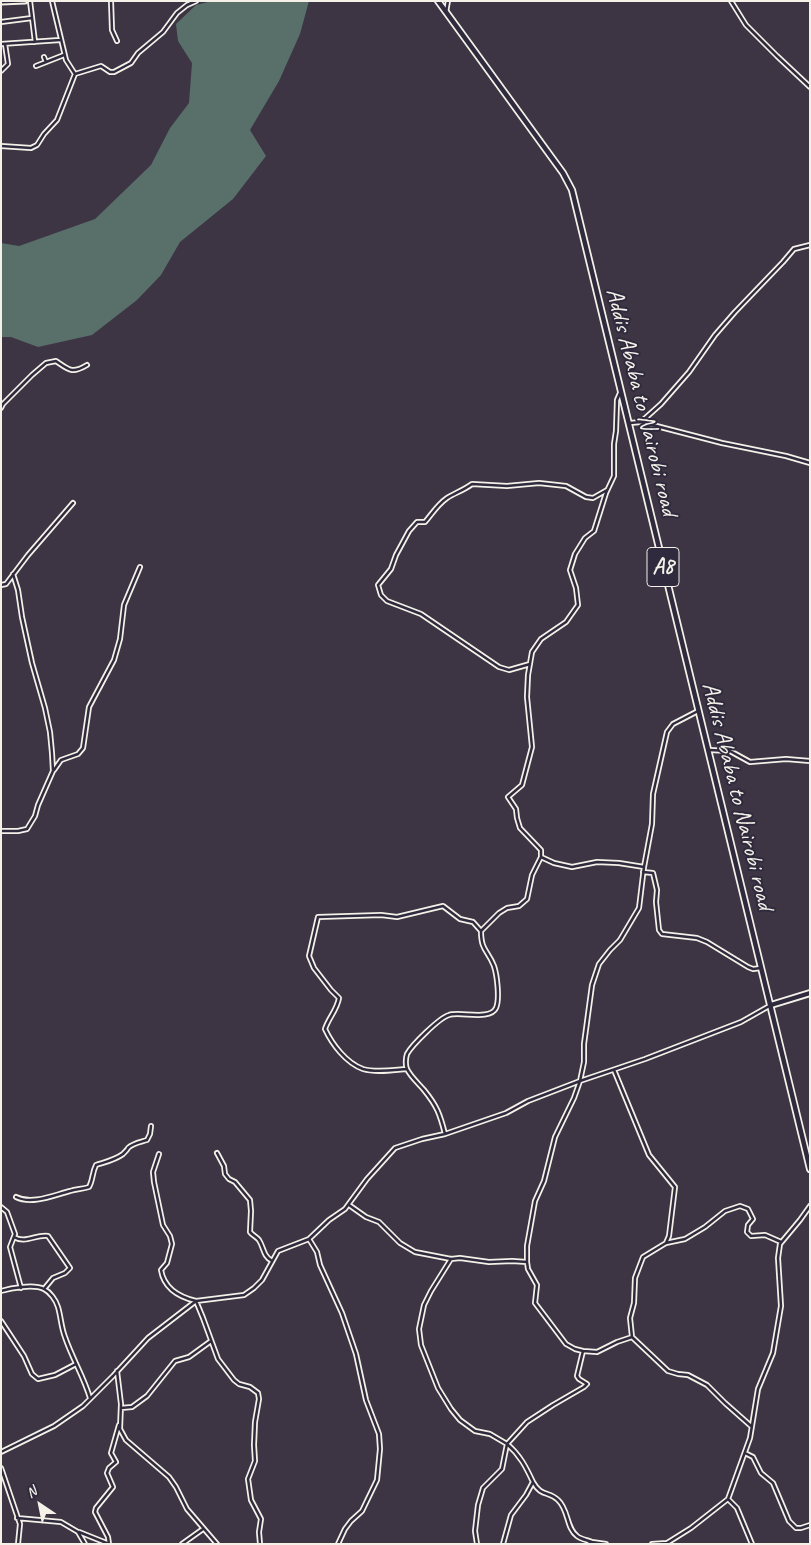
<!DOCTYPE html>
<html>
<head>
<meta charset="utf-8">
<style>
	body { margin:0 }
	#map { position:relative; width:811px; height:1545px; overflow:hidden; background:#3d3544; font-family:Caveat,sans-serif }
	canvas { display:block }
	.frame { position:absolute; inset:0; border:2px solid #f4f1e8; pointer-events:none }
	.north { position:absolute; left:15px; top:1480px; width:50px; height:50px; -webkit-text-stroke:4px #2f2a3d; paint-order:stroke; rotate:326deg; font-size:14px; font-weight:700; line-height:20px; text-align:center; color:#f4f1e8 }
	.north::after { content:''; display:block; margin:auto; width:18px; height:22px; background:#f4f1e8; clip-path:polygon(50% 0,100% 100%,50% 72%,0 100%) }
</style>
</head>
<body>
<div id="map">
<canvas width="811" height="1545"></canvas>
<div class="frame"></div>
<div class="north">N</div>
</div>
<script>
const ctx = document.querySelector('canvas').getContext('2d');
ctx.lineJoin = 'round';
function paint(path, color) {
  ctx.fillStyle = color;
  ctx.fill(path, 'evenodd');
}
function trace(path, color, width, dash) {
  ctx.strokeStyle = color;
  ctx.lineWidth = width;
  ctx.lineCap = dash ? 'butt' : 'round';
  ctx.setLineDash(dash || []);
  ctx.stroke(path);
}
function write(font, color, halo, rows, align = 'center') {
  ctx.font = font + ' Caveat,sans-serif';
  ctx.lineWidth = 4;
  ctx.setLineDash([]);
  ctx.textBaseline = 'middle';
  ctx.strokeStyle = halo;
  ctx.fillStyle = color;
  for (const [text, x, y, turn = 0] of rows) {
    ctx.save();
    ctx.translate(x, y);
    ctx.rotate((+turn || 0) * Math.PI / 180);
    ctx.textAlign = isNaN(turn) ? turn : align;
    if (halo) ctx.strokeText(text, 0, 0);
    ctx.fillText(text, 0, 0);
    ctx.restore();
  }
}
paint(new Path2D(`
	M212,1H309L300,34L279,81L250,130L266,156L233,199L180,242L161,275L137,300L92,335L38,347L11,337H1V243L19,246L95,219L151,165L170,128L189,103L192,63L178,41L176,24L196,5Z`), '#596f6a');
const minor = new Path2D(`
	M30,1L35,42
	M52,1L66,60L75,74
	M111,1L112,30L117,41
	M731,1L746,25L777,56L810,87
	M446,12L448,1
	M1,22L32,18
	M1,44L60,40
	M44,57L46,62
	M36,66L64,55
	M1,71L8,64L5,44
	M1,146L31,148L37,145L44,134L57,120L75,74L101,66L110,72H114L131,63L138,53L163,32L177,13L187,5L196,1
	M1,408L3,404L32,375L46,363L56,361C69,370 72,374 87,365
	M641,422L661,404L689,372L715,335L735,312L783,262L794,249L810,245
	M630,423L641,422L722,443L786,456L810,463
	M1,585L6,584L28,555L73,503
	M530,664L509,670L499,667L421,614L387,601L381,595L378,585L391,569L396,555L409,531L417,522H425C432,514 437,505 447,498C455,493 464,490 472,484L507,486L539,483L566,486L586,497L593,498L607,490
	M709,750L730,751L750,762L786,759L810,761
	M54,770L61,760L78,754L83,748L89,707L114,660L120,639L124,605L140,567
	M1,831H18L27,829L35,816L38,805L53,771L52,753L50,732L45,708L32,663L22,617L18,590L13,574
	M541,857L554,863L572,867L597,862L619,863L644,867
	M643,872L653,873L657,890L656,902L659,930L662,934L697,938L707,942L748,967L753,969L761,968
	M407,1069C393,1070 376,1073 363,1069C346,1063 332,1044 325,1029C329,1017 337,1010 339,998L331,990L314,968L309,956L318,917L381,915L397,917L443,906L460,919L473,922L481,931
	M614,1070L649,1155L675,1187L669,1236L666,1243L643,1257L635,1278L634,1303L630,1318L632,1337
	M445,1134C440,1114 437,1106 424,1090C419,1084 410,1076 407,1069C405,1065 406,1057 407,1054C412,1045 439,1018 449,1015C460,1011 490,1021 496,1008C500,999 497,975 494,966C488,950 481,951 481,931L499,913L507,908L519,906L527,899L532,875L541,857V850L520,828L517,818L516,809L508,797L522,785L532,747L527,697L528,675L532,652L541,639L566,622L578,605L576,588L570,570L575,554L585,538L594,531L606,493L614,476V444L616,431L617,400L620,393
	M217,1153L224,1166L225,1174L229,1179L235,1182L250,1200L251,1211L250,1232C252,1235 257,1237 259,1240C264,1248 263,1256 272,1261
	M159,1154L153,1172L154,1182L163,1225L170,1236L172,1244L167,1263L161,1270C164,1288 179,1297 196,1301L203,1318L218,1359L234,1380L239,1384L250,1387L258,1393L259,1399L255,1422L254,1445L255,1461L248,1479L251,1500L261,1519L259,1532L260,1544
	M16,1197C32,1205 54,1195 70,1191C76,1189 83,1189 89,1187C93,1180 92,1173 96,1165C105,1162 115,1160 123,1154C123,1154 128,1149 128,1148C133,1143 141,1142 147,1140L150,1134L151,1126
	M349,1205L366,1217L379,1222L400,1243L415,1252L451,1259L460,1258L489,1262L512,1261L527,1262L528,1269L537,1285L535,1303L566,1344L575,1349L583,1351L597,1352L617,1342L632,1337L668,1371L678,1374L688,1375L707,1385L725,1403L751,1426
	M1,1207L7,1212L15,1234L10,1247L21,1288
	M14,1237C25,1244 36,1234 48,1236L70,1268L65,1273L53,1278L44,1289
	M309,1239L317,1252L320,1265L342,1313L356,1354L366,1400L379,1434L380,1449L377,1480L362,1511L351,1521L345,1529L338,1544
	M666,1243L685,1239L705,1227L725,1211L740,1206L748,1209L753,1219L748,1225L747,1232L751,1236L765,1235L781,1242
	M451,1259L431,1291L424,1305L419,1329L421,1345L438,1388L451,1409L460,1420L475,1431L490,1434L507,1444L502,1469L483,1488L478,1505L475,1531L477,1544
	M527,1262V1246L535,1201L544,1181L555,1137L574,1098L580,1081L584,1062V1044L592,985L599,964L610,950L620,940L639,908L644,867L652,824L653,794L667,732L673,724L698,711
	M1,1291C11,1288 34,1284 44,1289C50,1292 56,1300 58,1307C61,1317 61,1327 65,1337C72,1358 84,1377 90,1398
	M1,1321L24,1356L32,1374L38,1379L55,1375L76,1364
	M117,1371L121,1404L120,1429L126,1440L169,1477L176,1487L187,1509L217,1544
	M121,1408L132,1407L147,1396L175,1361L189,1357L211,1341
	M1,1452L54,1426L83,1406L113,1376L148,1338L196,1301L244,1295L254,1288L262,1280L278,1251L309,1239L329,1220L345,1209L367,1179L395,1148L422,1139L445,1134L506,1113L528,1101L580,1081L645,1059L741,1022L771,1005
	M745,1453L753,1457L761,1473L773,1483L789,1521L796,1528H801L810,1525
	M1,1468L20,1524L18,1544
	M533,1482C541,1497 549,1491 558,1500C569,1510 566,1528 577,1536C580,1539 587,1540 592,1542
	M728,1499L737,1508L752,1544
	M17,1518L61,1522L78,1532L85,1544
	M79,1532L109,1544
	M109,1544L108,1537L95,1512L96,1508L113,1487L107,1473L109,1468L116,1462L111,1453L119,1425
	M182,1544L203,1529
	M503,1544L511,1515L526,1495L533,1482C526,1467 520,1455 507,1444L527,1422L553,1405L584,1387L587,1384L579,1379L577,1376L583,1351
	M588,1544L592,1542L606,1544
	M652,1544L667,1543L691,1528L728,1499L750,1438L758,1389L773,1353L781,1306L778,1258L780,1244L800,1220L810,1206`);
const tertiary = new Path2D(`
	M1,2L25,1`);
const secondary = new Path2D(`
	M771,1005L810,993`);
const trunk = new Path2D(`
	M438,1L563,173L572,190L810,1169`);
trace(minor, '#f4f1e8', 6);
trace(tertiary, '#f4f1e8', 7);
trace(secondary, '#f4f1e8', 8);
trace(trunk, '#f4f1e8', 8);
trace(minor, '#2f2a3d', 2.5);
trace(tertiary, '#2f2a3d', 3);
trace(secondary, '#2f2a3d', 4);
trace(trunk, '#2f2a3d', 4.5);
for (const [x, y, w] of [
	[663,567,32]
]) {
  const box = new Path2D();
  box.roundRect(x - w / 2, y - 19.5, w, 39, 4);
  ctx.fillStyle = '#2f2a3d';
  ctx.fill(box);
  trace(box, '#f4f1e8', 1);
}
write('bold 22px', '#f4f1e8', null, [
	["A8",663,567]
]);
write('24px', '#f4f1e8', '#2f2a3d', [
	["Addis Ababa to Nairobi road",641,402,76],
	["Addis Ababa to Nairobi road",737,796,76]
]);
</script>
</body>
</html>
